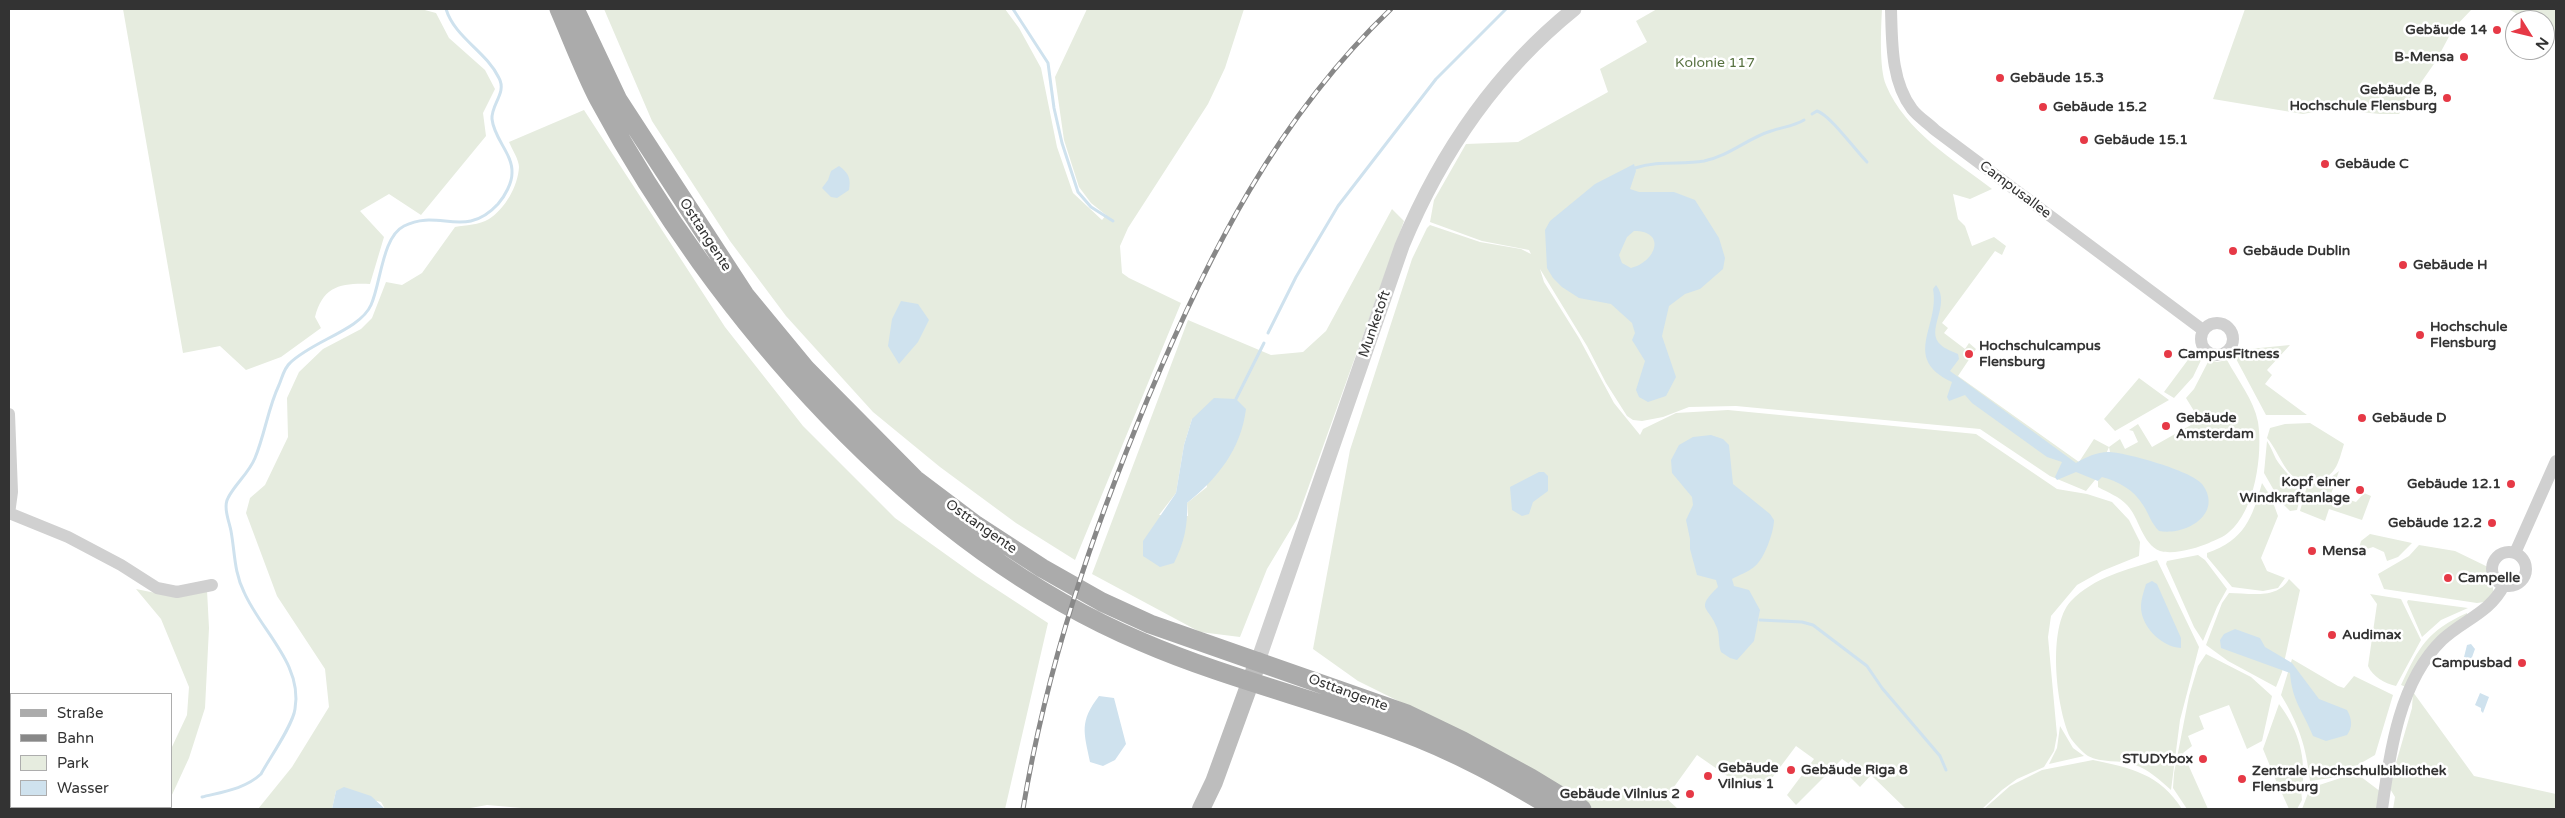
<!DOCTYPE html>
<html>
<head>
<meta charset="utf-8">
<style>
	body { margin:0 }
	#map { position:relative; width:2565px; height:818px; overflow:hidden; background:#fff; font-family:"Varela Round",sans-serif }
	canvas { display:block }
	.frame { position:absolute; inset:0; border:10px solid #333; pointer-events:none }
	.legend { position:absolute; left:10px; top:693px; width:162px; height:115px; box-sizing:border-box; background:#fff; border:1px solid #adadad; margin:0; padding:6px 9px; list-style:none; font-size:15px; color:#333 }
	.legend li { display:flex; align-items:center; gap:10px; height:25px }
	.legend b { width:25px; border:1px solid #adadad }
	.north { position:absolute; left:2505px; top:10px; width:50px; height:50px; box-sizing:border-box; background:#fff; border:1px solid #adadad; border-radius:50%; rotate:126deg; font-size:14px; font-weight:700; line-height:20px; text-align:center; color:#333 }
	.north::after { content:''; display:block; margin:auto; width:18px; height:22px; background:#e63946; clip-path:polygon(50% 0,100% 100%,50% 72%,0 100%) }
</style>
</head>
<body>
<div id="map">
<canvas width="2565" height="818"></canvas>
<div class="frame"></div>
<ul class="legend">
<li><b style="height:6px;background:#ababab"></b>Straße</li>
<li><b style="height:6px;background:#888"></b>Bahn</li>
<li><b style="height:14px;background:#e6ecdf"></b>Park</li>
<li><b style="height:14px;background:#cfe2ee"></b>Wasser</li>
</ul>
<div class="north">N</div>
</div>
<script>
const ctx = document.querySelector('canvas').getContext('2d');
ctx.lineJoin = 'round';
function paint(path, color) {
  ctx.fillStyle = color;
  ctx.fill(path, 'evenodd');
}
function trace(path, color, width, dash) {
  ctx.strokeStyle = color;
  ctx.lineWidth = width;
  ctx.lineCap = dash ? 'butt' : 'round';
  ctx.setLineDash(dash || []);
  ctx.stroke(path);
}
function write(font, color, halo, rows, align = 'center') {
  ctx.font = font + ' "Varela Round",sans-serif';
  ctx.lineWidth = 5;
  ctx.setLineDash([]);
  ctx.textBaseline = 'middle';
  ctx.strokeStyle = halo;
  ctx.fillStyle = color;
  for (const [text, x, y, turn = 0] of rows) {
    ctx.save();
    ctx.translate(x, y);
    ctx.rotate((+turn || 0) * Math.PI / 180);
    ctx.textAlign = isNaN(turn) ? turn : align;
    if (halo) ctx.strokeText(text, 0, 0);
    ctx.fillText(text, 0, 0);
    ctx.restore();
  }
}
paint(new Path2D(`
	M123,9H421L436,13L449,38L485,70L495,89L483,113L486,136L421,215L389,194L360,211L384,237L370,284C341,283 323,286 315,317L321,328L281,357L246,370L220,346L183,353Z
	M604,9H1005L1019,28L1041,68L1057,147L1073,193L1102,220L1106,215L1091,203L1079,187L1064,140L1055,77L1087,9H1244L1225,68L1208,104L1128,228L1120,246L1122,273L1129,278L1181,303L1075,560L1016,523L940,467L873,412L786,316L730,241L652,121Z
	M1657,9H1882C1881,28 1879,68 1886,85C1905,131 1954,160 1992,189L1970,199L1953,194L1958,219L1965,226L1972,246L1994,237L2006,246L2002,255L1995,251L1942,323L1948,328L1944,333L1965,349L1969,343L1976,349L1958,376L2079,462L2094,439L2109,447L2120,439L2125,449L2138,442L2133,431L2129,430L2138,424L2152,447L2191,425L2188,416L2194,411L2186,398L2194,389L2209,360L2217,362L2227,360C2237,379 2254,400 2258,422C2263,454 2255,511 2229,532C2224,537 2215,540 2209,543C2197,548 2174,555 2160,551C2142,544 2139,517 2127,505C2120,497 2107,492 2098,487V481L2110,452L2109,447L2095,480L2086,491L2050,476L1980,429L1736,406L1689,407L1663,417L1642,421L1633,420L1627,416L1606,383L1587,346L1540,269L1544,282L1579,338L1614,403L1640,435L1643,429L1676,413L1728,410L1976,434L2057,489L2087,494L2112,502L2129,520L2140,542L2139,556L2102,571L2077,585L2051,616L2048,637L2057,735L2054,751L2044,767L2017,779L2002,790L1982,809H1906L1871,775L1860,787L1849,776L1855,768L1842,759L1796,805L1787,795L1814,759L1796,746L1769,782L1733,780L1697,755L1666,798L1678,809H1594L1499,751L1358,681L1313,649L1350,450L1412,259L1427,228L1430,225L1480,242L1521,249L1531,254L1529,250L1482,241L1430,222L1434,200L1466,144L1518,142L1608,92L1600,69L1647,42L1636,21Z
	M2245,9H2472L2453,29L2436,61L2399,114H2380L2330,109L2303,114L2213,99Z
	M2508,9H2556V34L2545,28V20H2529Z
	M584,110L725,327L803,426L895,518L976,576L1048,623L1005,809H533L487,805L465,809H385L381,802L336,791L332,809H258L292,767L329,707L325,669L277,596L246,513L250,498L265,485L288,437L287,398L299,372L323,349L361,329L372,318L386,282L402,285L422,273L455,227C466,225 479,225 489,219C505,209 518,186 519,167C519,160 512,149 509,142Z
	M1392,209L1404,221L1297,519L1267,569L1240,637L1200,632L1092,574L1188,320L1271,355L1303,352L1326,331ZM1192,419L1207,487L1187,503L1188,516L1159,515L1176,493L1184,445Z
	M2290,345L2267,370L2272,375L2265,384L2307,415H2266L2234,355L2239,350Z
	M2196,349L2203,356L2193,377L2174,398L2164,392Z
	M2139,378L2169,400L2115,431L2104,419Z
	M2310,423L2344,444C2339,460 2337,475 2319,480C2286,489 2283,456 2267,438L2270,428L2285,424Z
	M2267,441C2271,447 2273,453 2276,459C2289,480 2306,482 2297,510L2290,511L2280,501L2264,473Z
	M2339,471L2331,494L2356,502L2364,493L2371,496L2362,520L2329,509L2325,521L2300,511L2307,486L2329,479Z
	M2262,483L2271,497L2278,516L2261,558L2267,571L2285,578L2278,588L2263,591L2232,587L2207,557V553C2245,540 2252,518 2262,483Z
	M2370,534L2412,543L2398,557L2387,561L2384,552L2373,547L2358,552L2361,541Z
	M2419,545L2455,551L2488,567C2490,571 2490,574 2491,579C2494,594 2498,601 2477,603L2384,589L2378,574L2409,556Z
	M2198,555L2205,560L2227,589L2217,607L2203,641L2194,627L2166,564L2167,561Z
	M2157,560L2199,647L2180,720L2171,790C2160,780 2148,769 2133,764C2120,760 2101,763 2088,756C2083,753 2073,742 2070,737C2056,707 2047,626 2071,601C2094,577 2127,570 2157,560Z
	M2289,579L2300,590L2282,672L2276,687L2228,661L2206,645L2222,603L2229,593C2249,593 2277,600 2289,579Z
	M136,589L175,597L207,590L209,628L205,708L189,758L171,797V749L187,715L189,687L161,619Z
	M2370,594L2401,599L2421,640L2396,686C2384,683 2373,677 2368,666L2377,604Z
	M2408,600L2468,608L2441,620L2422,637L2407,602Z
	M2467,613V616L2406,687L2401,685C2419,647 2427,631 2467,613Z
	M2206,654L2251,677L2272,696L2262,741L2247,749L2229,705L2199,716L2204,729L2188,736L2192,746L2183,753L2208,809H2187L2173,788L2174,773L2189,696L2198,666Z
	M2292,659L2338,686L2344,688L2354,676L2393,695L2375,755L2337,777L2310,781C2306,746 2299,725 2281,695Z
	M2413,692L2474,776L2556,794V809H2393L2395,797L2389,787L2412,708Z
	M2279,704C2297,728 2305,752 2303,782L2277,783L2263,749Z
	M2060,726L2073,748L2084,756L2049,764L2057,748Z
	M2093,760C2131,768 2160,774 2182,809H1984L2010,786L2042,770Z
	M2356,773L2381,792L2378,809H2302L2310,788Z
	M2279,787L2301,789L2302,800L2297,809H2289Z`), '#e6ecdf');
paint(new Path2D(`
	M1634,164L1636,171L1630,189L1639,192H1674L1695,200L1719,238L1725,258L1723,269L1700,289L1685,294L1669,306L1662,336L1676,377L1666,396L1648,402L1639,397L1636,390L1645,361L1632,340L1635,333L1632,323L1611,304L1579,298L1562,287L1553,278L1547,268L1545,230L1550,221L1595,184ZM1634,231C1667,231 1656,262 1631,268L1622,263L1619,255L1627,237Z
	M839,166C849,173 851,179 849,190L837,198L831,197L822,188L828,180L831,171Z
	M1936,285C1952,305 1924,331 1941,345C1945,349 1952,351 1958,354L1959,359L1950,371L2076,463C2086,457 2097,452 2108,452C2125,452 2192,471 2202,484C2224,513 2187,536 2159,531C2151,523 2149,514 2143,505C2134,490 2118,481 2102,477L2098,481L2076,472L2057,480L2055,477L2062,462L2047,457L1972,403L1965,395L1949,401L1947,397L1952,382C1901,358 1940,327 1933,289Z
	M901,301L918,304L929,320L918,342L899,364L888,346L892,319Z
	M1214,398L1236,399L1246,409C1241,449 1218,478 1187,503C1188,526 1184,543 1174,563L1160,567L1143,556V541L1176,493L1184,445L1192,419Z
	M1711,435L1723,439L1729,445L1733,484L1770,514L1774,520C1774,532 1764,560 1754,567C1748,572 1739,575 1732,579L1734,586L1749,590L1760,610L1754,641L1737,660L1730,658L1721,652C1718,644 1720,636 1717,628C1709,606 1694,610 1718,587L1716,580L1697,575L1690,549V539L1686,520L1693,505L1692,497L1672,473L1671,460L1679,445L1693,437Z
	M1539,472H1544L1548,476V491L1533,502L1529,514L1522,516L1512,510L1510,487Z
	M2152,581L2157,584L2181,638V648C2161,647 2141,626 2141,607C2141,599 2144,591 2146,584Z
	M2235,629L2260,638L2265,647L2292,663L2319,699L2347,710C2352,719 2353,727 2347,735L2326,741L2313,736C2303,711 2292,701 2290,673L2221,648L2220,640L2224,634Z
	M2471,644L2475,649L2471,660L2464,657L2467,645Z
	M2480,693L2489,697L2483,713L2481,711V708L2475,705Z
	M1099,696L1114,698L1126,744L1115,760L1103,766L1090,762C1084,732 1079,722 1099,696Z
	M344,787L371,796L385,809H332L336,791Z`), '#cfe2ee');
trace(new Path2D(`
	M1013,9L1048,63L1054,108L1062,143L1078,192L1091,207L1113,221
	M1812,114L1817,111C1830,115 1855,150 1867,162
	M1635,168C1659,160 1681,165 1704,161C1729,156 1748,138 1771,131C1783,127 1794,126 1804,120
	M1268,333L1296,277L1338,206L1436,79L1506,9
	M1236,399L1264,343
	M1760,620L1802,622L1813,625L1867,666L1882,688L1940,756L1946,770
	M202,797C222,792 245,789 261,774C269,759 293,725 295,709C303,664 261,631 244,592C234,572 235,553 231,531C229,521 223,507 228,498C235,484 249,473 255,458C265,434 268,408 279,385C282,378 284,368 290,363C312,341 360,330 371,305C381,283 382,237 404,226C439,208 465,240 498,204C505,196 512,183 512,173C513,154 494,139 492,119C491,104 507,93 499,78C486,51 455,38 446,9`), '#cfe2ee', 3);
trace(new Path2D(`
	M1891,9C1892,42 1891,81 1912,109C1918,117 1928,123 1935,130L2203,330
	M2201 339a16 16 0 1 1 32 0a16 16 0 1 1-32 0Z
	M9,414L12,492L9,514
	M9,513L68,537L121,565L157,588L177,592L212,585
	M2492 569a17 17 0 1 1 34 0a17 17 0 1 1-34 0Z
	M2515,553L2556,461
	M2382,809C2390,752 2399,682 2442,640C2463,620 2490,613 2504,585`), '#d0d0d0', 12);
trace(new Path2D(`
	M1258,661L1402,246C1440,154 1496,72 1574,9`), '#d0d0d0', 15);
trace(new Path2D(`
	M1201,809L1214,782L1258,661`), '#bdbdbd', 18);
trace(new Path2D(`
	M559,9C572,39 584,71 599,100C714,315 914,546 1142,642C1225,678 1315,699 1400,731C1455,751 1505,779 1555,809
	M575,9L618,100L745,295L806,369L915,479L976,525L1042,568L1102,602L1150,624L1407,714L1463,741L1531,778L1582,809`), '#ababab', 19);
const rail = new Path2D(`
	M1023,809C1047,665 1092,533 1148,398C1208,255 1277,118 1391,9`);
trace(rail, '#888', 5);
trace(rail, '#fff', 3, [9]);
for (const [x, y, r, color] of [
	[2497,30,5,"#e63946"],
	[2464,57,5,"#e63946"],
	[2000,78,5,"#e63946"],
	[2447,98,5,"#e63946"],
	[2043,107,5,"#e63946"],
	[2084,140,5,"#e63946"],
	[2325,164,5,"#e63946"],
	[2233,251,5,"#e63946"],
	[2403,265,5,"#e63946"],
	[2420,335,5,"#e63946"],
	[1969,354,5,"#e63946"],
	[2168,354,5,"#e63946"],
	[2362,418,5,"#e63946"],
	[2166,426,5,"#e63946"],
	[2511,484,5,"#e63946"],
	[2360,490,5,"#e63946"],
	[2492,523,5,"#e63946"],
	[2312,551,5,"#e63946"],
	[2448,578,5,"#e63946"],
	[2332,635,5,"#e63946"],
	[2522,663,5,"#e63946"],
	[2203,759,5,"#e63946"],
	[1791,770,5,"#e63946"],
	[1708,776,5,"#e63946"],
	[2242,779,5,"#e63946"],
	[1690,794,5,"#e63946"]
]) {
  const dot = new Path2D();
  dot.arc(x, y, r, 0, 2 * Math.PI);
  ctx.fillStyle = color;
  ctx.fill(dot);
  trace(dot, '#fff', 2);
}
write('bold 14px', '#333', '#fff', [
	["Gebäude 14",2487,30,"right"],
	["B-Mensa",2454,57,"right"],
	["Gebäude 15.3",2010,78],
	["Gebäude B,",2437,90,"right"],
	["Hochschule Flensburg",2437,106,"right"],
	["Gebäude 15.2",2053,107],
	["Gebäude 15.1",2094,140],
	["Gebäude C",2335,164],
	["Gebäude Dublin",2243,251],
	["Gebäude H",2413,265],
	["Hochschule",2430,327],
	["Flensburg",2430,343],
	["Hochschulcampus",1979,346],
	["Flensburg",1979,362],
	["CampusFitness",2178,354],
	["Gebäude",2176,418],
	["Amsterdam",2176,434],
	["Gebäude D",2372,418],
	["Kopf einer",2350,482,"right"],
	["Windkraftanlage",2350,498,"right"],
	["Gebäude 12.1",2501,484,"right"],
	["Gebäude 12.2",2482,523,"right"],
	["Mensa",2322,551],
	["Campelle",2458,578],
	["Audimax",2342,635],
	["Campusbad",2512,663,"right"],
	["STUDYbox",2193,759,"right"],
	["Gebäude",1718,768],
	["Vilnius 1",1718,784],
	["Gebäude Riga 8",1801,770],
	["Zentrale Hochschulbibliothek",2252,771],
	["Flensburg",2252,787],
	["Gebäude Vilnius 2",1680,794,"right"]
], 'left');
write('14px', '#56703f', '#fff', [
	["Kolonie 117",1715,63]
]);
write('14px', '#333', '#fff', [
	["Campusallee",2015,190,37],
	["Osttangente",705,235,57],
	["Munketoft",1375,324,-71],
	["Osttangente",981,527,35],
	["Osttangente",1348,693,20]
]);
</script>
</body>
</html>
